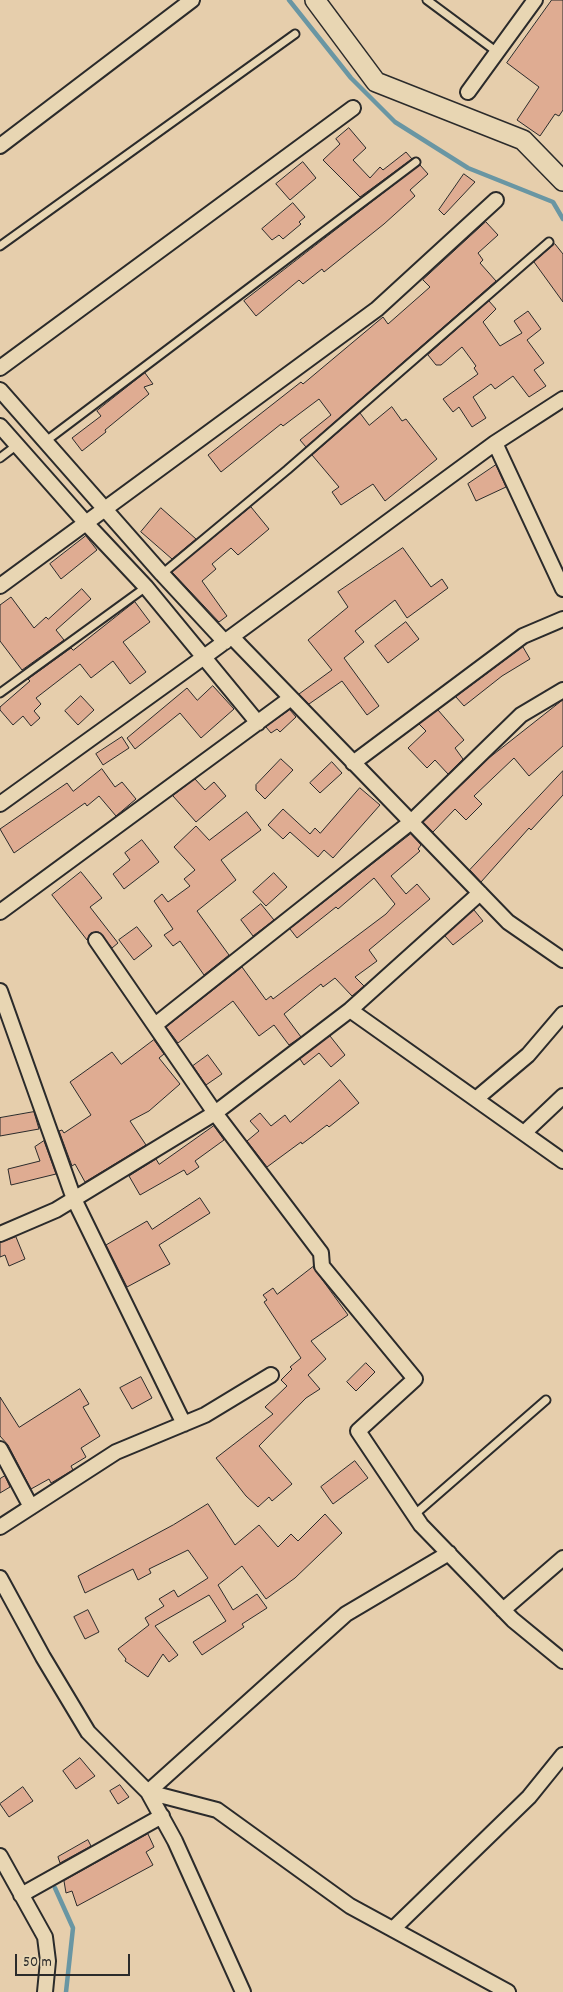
<!DOCTYPE html>
<html>
<head>
<meta charset="utf-8">
<style>
	body { margin:0 }
	#map { position:relative; width:563px; height:1992px; overflow:hidden; background:#e6ceac; font-family:Dekko,sans-serif }
	canvas { display:block }
	.scale { position:absolute; left:15px; top:1954px; width:115px; height:22px; box-sizing:border-box; border:2px solid #2b2b2b; border-top:0; padding-left:6px; font-size:15px; line-height:18px; white-space:nowrap; color:#2b2b2b; -webkit-text-stroke:4px #e8d6b3; paint-order:stroke }
</style>
</head>
<body>
<div id="map">
<canvas width="563" height="1992"></canvas>
<div class="scale">50 m</div>
</div>
<script>
const ctx = document.querySelector('canvas').getContext('2d');
ctx.lineJoin = 'round';
function trace(path, color, width, dash) {
  ctx.strokeStyle = color;
  ctx.lineWidth = width;
  ctx.lineCap = dash ? 'butt' : 'round';
  ctx.setLineDash(dash || []);
  ctx.stroke(path);
}
function paint(path, color) {
  ctx.fillStyle = color;
  ctx.fill(path, 'evenodd');
}
trace(new Path2D(`
	M289,0L351,78L395,122L468,168L553,202L563,219
	M55,1888L73,1928L66,1992`), '#6996a3', 4.5);
const building = new Path2D(`
	M552,0H563V110L559,116L555,114L540,136L517,120L539,87L507,63Z
	M349,128L366,148L353,160L370,178L380,167L383,170L406,152L412,159L360,197L323,160L340,144L336,139Z
	M303,162L316,178L290,200L276,184Z
	M420,165L428,174L410,190L415,196L384,224L324,272L322,269L303,284L299,280L256,316L244,301Z
	M464,174L475,182L444,215L439,210Z
	M293,203L305,217L299,222L301,224L283,239L279,235L272,240L262,229Z
	M486,222L498,235L478,253L483,260L480,263L496,281L306,447L300,440L331,415L319,399L283,426L281,424L221,472L208,455L301,382L303,384L383,317L388,324L430,287L423,280Z
	M555,244L563,254V302L534,262Z
	M489,301L496,309L483,322L500,346L522,333L514,321L528,311L541,329L527,340L544,363L534,370L546,386L529,397L513,376L495,389L491,384L473,397L486,418L472,427L459,407L453,412L443,399L478,374L474,368L476,366L462,347L441,365H436L428,355Z
	M145,373L153,384L144,387L149,394L105,430L106,432L82,451L72,438L101,416L97,411Z
	M392,407L402,421L406,419L437,459L385,501L373,484L341,505L332,492L339,487L312,455L360,413L369,425Z
	M496,465L506,487L476,501L468,484Z
	M251,507L269,529L238,555L231,548L212,564L216,569L202,581L227,616L219,622L172,572Z
	M161,508L196,539L172,559L141,532Z
	M86,536L97,550L61,579L50,564Z
	M403,548L431,587L442,579L448,588L407,618L395,600L355,631L364,642L344,658L379,706L367,715L342,681L309,704L299,694L332,670L308,640L348,607L338,592Z
	M82,589L91,599L56,630L64,640L22,670L0,641V605L11,597L34,628L46,617L48,619Z
	M135,602L150,622L123,642L146,672L130,684L113,661L91,678L80,664L36,698L41,704L34,711L40,718L31,726L23,716L13,725L0,710V707L30,681L28,679L71,648L73,650Z
	M406,622L419,639L388,663L375,646Z
	M523,647L530,659L502,676L464,706L456,697Z
	M213,686L234,709L201,738L180,713L135,749L127,738L187,688L197,700Z
	M81,696L94,710L78,725L65,711Z
	M563,700V746L529,776L514,758L474,796L482,804L466,820L455,809L433,832L423,822L489,758Z
	M290,710L296,717L280,732L277,729L271,733L266,727Z
	M438,710L464,740L455,748L463,759L448,774L435,760L427,768L408,748L426,731L419,724Z
	M122,737L129,748L103,765L96,754Z
	M281,759L293,770L265,799L256,790V785Z
	M332,762L342,773L320,793L310,783Z
	M102,769L115,787L122,782L136,799L116,816L99,796L87,806L85,803L14,853L0,829L67,783L73,791Z
	M563,771V795L531,830L529,828L481,882L470,870Z
	M195,779L205,790L214,782L226,796L196,822L173,796Z
	M360,788L380,805L333,858L324,850L318,857L290,832L283,839L268,825L283,809L310,834L315,828L320,833Z
	M247,812L261,830L221,860L236,880L197,911L229,955L204,975L180,941L173,946L164,935L173,929L154,901L162,894L168,902L190,886L184,879L195,870L174,847L196,826L209,840Z
	M411,834L421,845L418,849L420,851L391,876L406,894L417,884L430,899L369,950L377,961L355,977L364,986L352,996L335,978L323,987L321,984L284,1014L301,1037L289,1045L274,1025L259,1036L233,1001L178,1043L166,1027L242,967L266,1000L271,996L273,999L386,914L395,904L374,878L338,909L336,907L297,938L290,929Z
	M142,840L159,862L124,889L113,874L130,860L125,853Z
	M81,872L102,898L90,907L118,943L112,948L99,932L91,933L87,940L52,895Z
	M274,873L287,887L266,906L253,892Z
	M261,904L274,920L253,936L241,920Z
	M474,910L483,921L453,945L445,936Z
	M137,927L152,946L134,960L119,940Z
	M330,1036L345,1055L331,1067L319,1053L304,1065L300,1059Z
	M154,1040L164,1054L159,1058L180,1084L149,1111L130,1121L146,1145L85,1182L75,1164L72,1166L59,1131L62,1130L64,1133L91,1115L70,1082L112,1052L121,1064Z
	M208,1055L222,1074L206,1085L193,1066Z
	M340,1080L359,1103L329,1127L327,1125L302,1144L301,1142L267,1167L247,1141L259,1131L250,1121L260,1113L271,1126L285,1115L290,1122Z
	M34,1112L39,1129L0,1136V1118Z
	M214,1126L224,1140L195,1161L199,1167L187,1175L184,1170L140,1195L129,1176L156,1159L159,1164Z
	M44,1141L56,1174L11,1185L8,1169L40,1161L35,1147Z
	M200,1198L210,1213L159,1245L170,1264L127,1287L106,1245L147,1221L152,1229Z
	M16,1237L25,1259L9,1266L5,1255L0,1257V1243Z
	M313,1267L348,1315L311,1341L326,1359L308,1375L320,1389L306,1398L259,1446L292,1484L272,1501L269,1497L258,1507L246,1496L216,1458L273,1414L265,1407L287,1386L281,1380L292,1369L290,1367L301,1358L264,1302L267,1300L263,1295L273,1288L277,1294Z
	M366,1363L375,1372L356,1391L347,1382Z
	M141,1377L152,1398L132,1409L120,1388Z
	M80,1389L89,1404L83,1407L100,1436L81,1448L86,1457L71,1466L73,1470L51,1483L49,1479L31,1489L8,1445L0,1436V1397L19,1427Z
	M355,1461L368,1478L333,1504L321,1487Z
	M5,1476L10,1487L0,1493V1479Z
	M208,1504L235,1545L259,1525L278,1547L291,1534L298,1541L325,1514L342,1533L295,1578L266,1599L242,1566L218,1585L233,1610L257,1594L267,1608L242,1624L244,1627L202,1655L193,1642L226,1621L209,1595L155,1626L178,1655L169,1662L163,1654L148,1677L125,1661L126,1659L118,1649L149,1625L145,1618L164,1606L159,1599L174,1590L178,1597L208,1578L188,1550L149,1569L151,1573L138,1580L133,1569L85,1593L78,1576L173,1525Z
	M88,1610L99,1632L85,1639L74,1617Z
	M80,1758L95,1776L76,1789L63,1771Z
	M120,1785L129,1797L118,1804L110,1791Z
	M23,1787L33,1801L9,1817L0,1804Z
	M148,1834L154,1847L146,1852L153,1865L77,1906L72,1891L66,1893L64,1881Z
	M88,1840L91,1846L60,1863L58,1857Z`);
paint(building, '#dfac92');
trace(building, '#2b2b2b', 1);
const lane = new Path2D(`
	M427,0L497,52
	M0,246L295,34
	M46,441L416,162
	M0,458L17,445
	M162,574L287,470L549,242
	M0,693L146,587
	M414,1515L546,1400`);
const street = new Path2D(`
	M468,92L535,0
	M0,146L192,0
	M0,368L353,108
	M0,390L162,574L225,642
	M0,426L85,522L146,587L258,723
	M495,443L563,589
	M0,586L377,309L496,200
	M232,637L508,922L563,960
	M353,763L523,636L563,619
	M0,804L204,657L495,443L563,399
	M0,912L291,698
	M96,940L215,1113L321,1253L322,1266L415,1379L358,1431L421,1525L513,1620L563,1661
	M0,991L74,1199L184,1424
	M350,1010L563,1161
	M155,1025L411,822L521,715L563,690
	M477,1098L528,1055L563,1014
	M524,1133L563,1096
	M0,1234L56,1210L215,1113L350,1010L480,893
	M0,1449L31,1507
	M0,1527L116,1452L205,1415L271,1375
	M0,1578L43,1657L88,1732L148,1792L175,1841L243,1992
	M503,1610L563,1558
	M148,1792L217,1810L350,1906L508,1992
	M148,1792L346,1614L449,1553
	M0,1856L45,1937L48,1961L45,1992
	M21,1895L162,1816
	M393,1929L529,1797L563,1755`);
const secondary = new Path2D(`
	M315,0L376,82L523,140L563,181`);
trace(lane, '#2b2b2b', 11);
trace(street, '#2b2b2b', 18);
trace(secondary, '#2b2b2b', 22);
trace(lane, '#e8d6b3', 7);
trace(street, '#e8d6b3', 14);
trace(secondary, '#e8d6b3', 19);
</script>
</body>
</html>
